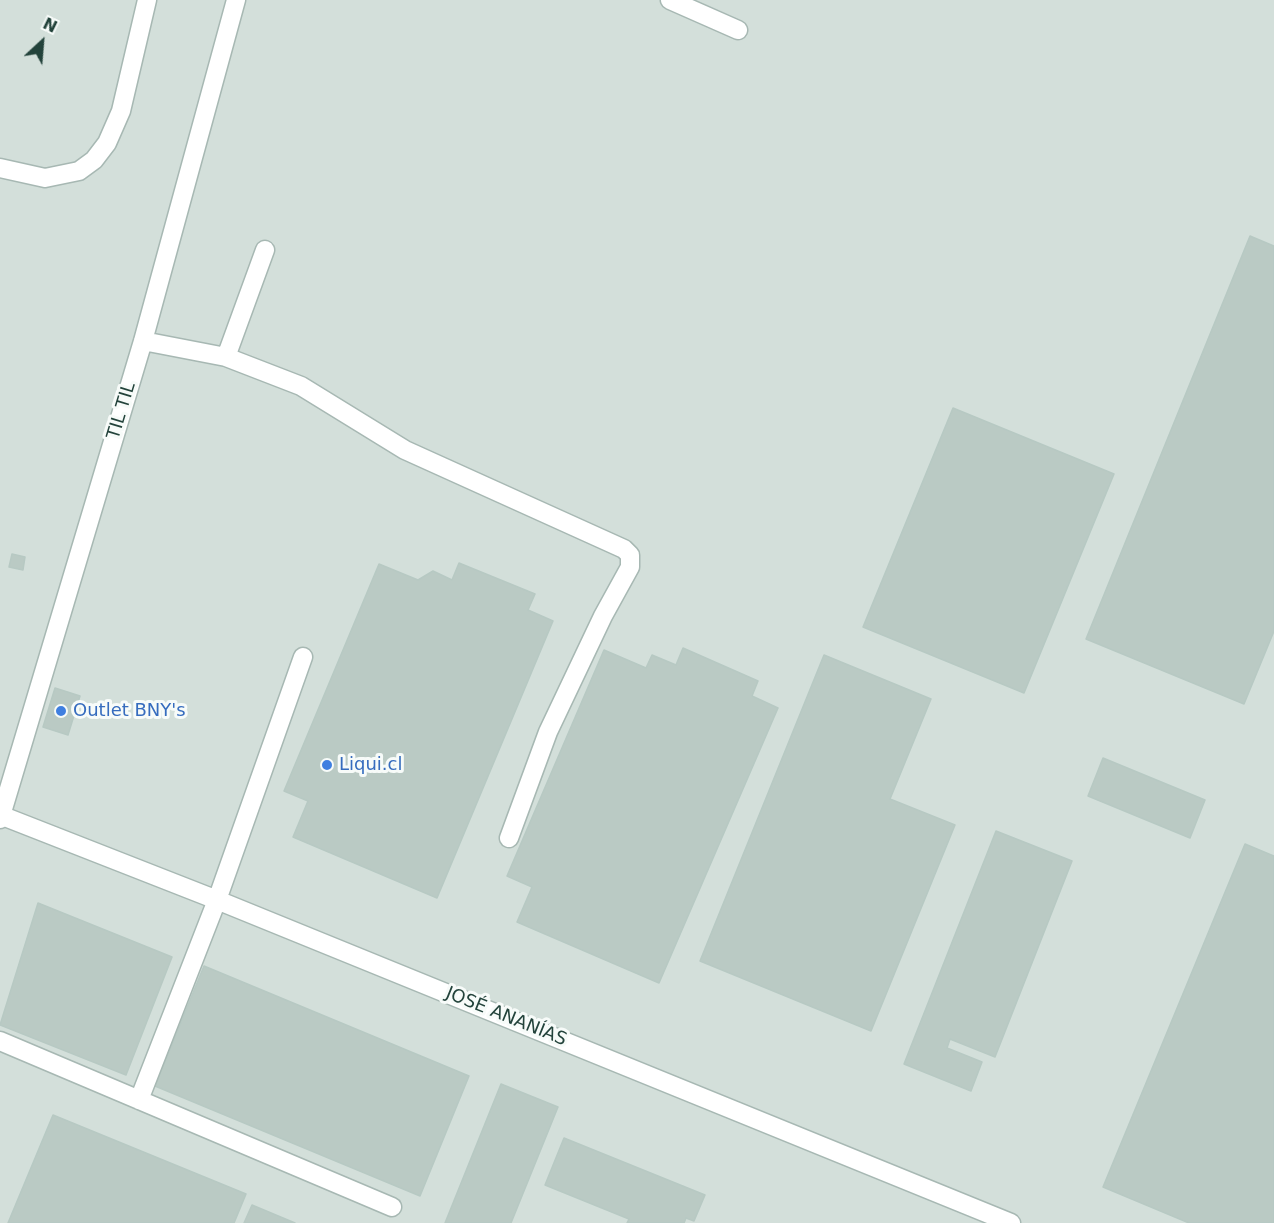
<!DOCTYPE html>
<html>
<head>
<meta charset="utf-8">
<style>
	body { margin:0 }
	#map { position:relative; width:1274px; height:1223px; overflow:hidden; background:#e5efeb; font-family:"DejaVu Sans",sans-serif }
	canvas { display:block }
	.north { position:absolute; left:12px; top:12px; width:60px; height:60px; -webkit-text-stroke:4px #f7fbf9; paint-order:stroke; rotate:26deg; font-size:16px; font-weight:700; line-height:24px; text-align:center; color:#23433b }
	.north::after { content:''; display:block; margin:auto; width:21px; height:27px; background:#23433b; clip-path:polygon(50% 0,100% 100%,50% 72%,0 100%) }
</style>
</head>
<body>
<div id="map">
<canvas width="1274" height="1223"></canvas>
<div class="north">N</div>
</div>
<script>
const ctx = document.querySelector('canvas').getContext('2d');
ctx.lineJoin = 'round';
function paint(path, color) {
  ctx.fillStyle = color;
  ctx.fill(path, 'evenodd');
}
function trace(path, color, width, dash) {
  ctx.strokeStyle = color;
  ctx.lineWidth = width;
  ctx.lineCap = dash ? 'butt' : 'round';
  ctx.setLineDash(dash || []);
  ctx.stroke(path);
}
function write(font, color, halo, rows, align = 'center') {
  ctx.font = font + ' "DejaVu Sans",sans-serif';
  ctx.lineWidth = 6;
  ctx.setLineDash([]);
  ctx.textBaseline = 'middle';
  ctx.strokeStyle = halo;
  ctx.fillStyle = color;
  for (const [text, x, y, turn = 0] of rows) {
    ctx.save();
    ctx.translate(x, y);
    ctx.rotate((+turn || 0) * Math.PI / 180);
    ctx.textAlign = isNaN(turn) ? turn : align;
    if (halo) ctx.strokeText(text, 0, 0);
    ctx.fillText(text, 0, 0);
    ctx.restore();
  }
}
paint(new Path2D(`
	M0,0H1274V1223H0Z`), '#d3dfda');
const building = new Path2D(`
	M1250,236L1274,246V631L1244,704L1086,639Z
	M953,408L1114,474L1024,693L863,627Z
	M12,554L25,557L23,570L9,567Z
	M459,563L535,594L528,610L553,621L437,898L293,837L308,801L284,791L379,564L418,580L433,571L452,580Z
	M683,648L758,681L752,696L778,708L659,983L517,922L532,887L507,876L604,650L646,668L652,655L676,665Z
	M824,655L931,699L890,799L955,825L871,1031L700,961Z
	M55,688L80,696L68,735L43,727Z
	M1103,758L1205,800L1190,838L1088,796Z
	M996,831L1072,861L995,1057L950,1039L947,1048L982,1062L971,1091L904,1064Z
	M1245,844L1274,856V1223H1189L1103,1187Z
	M38,903L172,957L126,1075L0,1025Z
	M204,966L469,1076L420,1196L155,1086Z
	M501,1084L558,1107L511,1223H445Z
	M53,1115L246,1194L234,1223H8Z
	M564,1138L705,1195L694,1221L686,1218L684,1223H627L629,1219L545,1185Z
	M252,1205L295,1223H244Z`);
paint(building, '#bacac4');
trace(building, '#b7c9c3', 1.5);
const minor = new Path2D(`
	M670,0L738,30
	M0,168L45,178L79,171L94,160L107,143L121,111L147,0
	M143,341L226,357L301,386L405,450L624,549L630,555V567L603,616L548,732L509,838
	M226,357L265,250
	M0,815L217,900L1011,1223
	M0,819L143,341L236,0
	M0,1041L392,1207
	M139,1100L217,900L303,657`);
trace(minor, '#a7b8b3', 21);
trace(minor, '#fff', 18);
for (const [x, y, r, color] of [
	[61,711,6,"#3f7fe0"],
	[327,765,6,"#3f7fe0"]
]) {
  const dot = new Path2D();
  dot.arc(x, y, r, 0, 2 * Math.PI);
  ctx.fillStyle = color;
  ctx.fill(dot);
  trace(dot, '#f7fbf9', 2);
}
write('18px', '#23433b', '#f7fbf9', [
	["TIL TIL",122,411,-73],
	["JOSÉ ANANÍAS",506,1017,22]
]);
write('18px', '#366cbe', '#f7fbf9', [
	["Outlet BNY's",73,711],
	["Liqui.cl",339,765]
], 'left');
</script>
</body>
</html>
